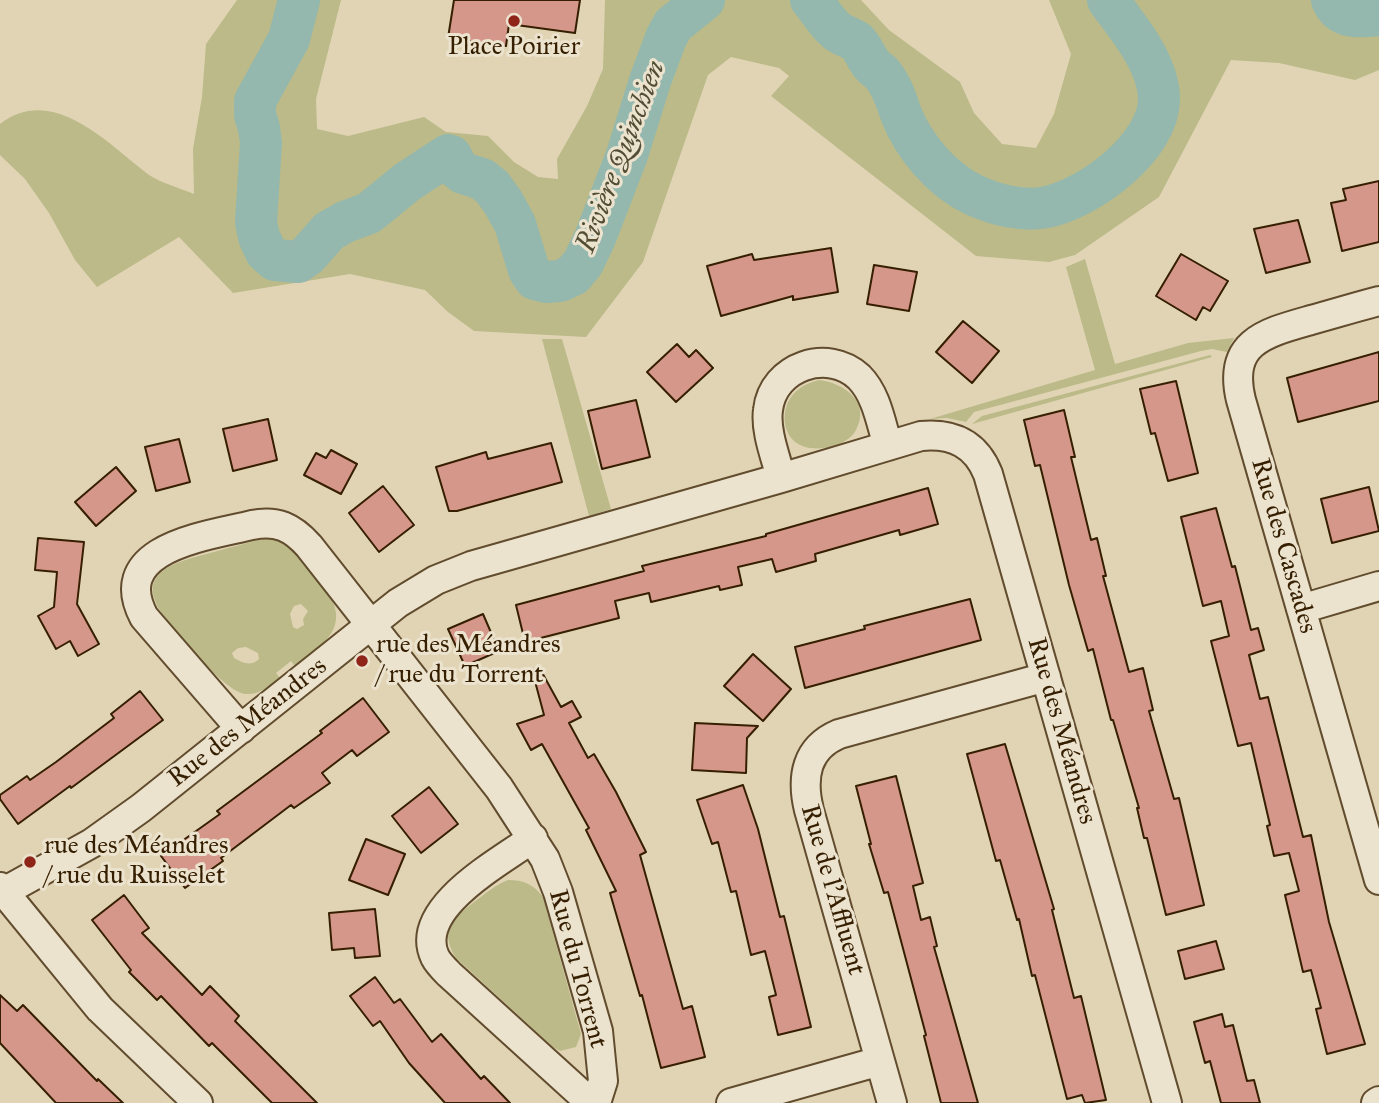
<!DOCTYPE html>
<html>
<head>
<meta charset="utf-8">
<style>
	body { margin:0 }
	canvas { display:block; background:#e1d4b5 }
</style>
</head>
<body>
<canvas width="1379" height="1103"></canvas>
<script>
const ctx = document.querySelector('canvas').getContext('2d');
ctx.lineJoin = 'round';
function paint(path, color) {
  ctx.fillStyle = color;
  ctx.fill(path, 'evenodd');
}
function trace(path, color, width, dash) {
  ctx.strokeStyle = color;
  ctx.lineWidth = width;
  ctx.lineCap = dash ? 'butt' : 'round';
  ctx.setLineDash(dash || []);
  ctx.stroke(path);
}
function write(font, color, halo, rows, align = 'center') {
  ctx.font = font + ' "IM FELL Great Primer",serif';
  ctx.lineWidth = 6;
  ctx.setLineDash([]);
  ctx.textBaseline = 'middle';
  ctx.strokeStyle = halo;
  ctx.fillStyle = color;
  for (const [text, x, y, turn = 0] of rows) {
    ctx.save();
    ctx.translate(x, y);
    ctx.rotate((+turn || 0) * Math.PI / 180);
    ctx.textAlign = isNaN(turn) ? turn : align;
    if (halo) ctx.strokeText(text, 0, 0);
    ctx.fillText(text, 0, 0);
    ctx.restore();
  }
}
paint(new Path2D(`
	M237,0H341L316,99L317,129L348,136L424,117L446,132L488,136L514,162L538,177L558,179L557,159L587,106L603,69L605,0H861L889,30L960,82L974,113L1002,144L1036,148L1054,114L1071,54L1049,0H1379V70L1355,80L1279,63L1231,60L1159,197L1075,255L1049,262L976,256L771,96L789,76L779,68L731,57L708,75L643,262L586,337L474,331L448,312L425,290L350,274L233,293L179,237L97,287L75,260L49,213L25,179L0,155V124C53,83 108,144 149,175C161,183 180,188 194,194L193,149L202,97L206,44Z
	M1085,259L1115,364L1188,343L1234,338L1227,352L1212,349L1201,351L974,412L966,422L947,418L930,419L1095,370L1066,267Z
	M542,339H562L611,509L589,516Z
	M1210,355L1212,357L972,424L982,416Z
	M819,380C844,383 871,402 856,430C847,448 809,455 794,441C779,427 783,400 799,389C805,384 812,382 819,380Z
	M268,538C295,542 317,582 333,602C346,633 316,649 295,666L291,661L276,673L280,678C269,686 259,695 246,694C223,692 177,631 161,612C134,570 181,561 210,553C229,548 249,542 268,538ZM301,604L308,611L303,619L304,625L297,629L293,627L290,614L294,606ZM246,647L258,653L259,659C251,667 243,663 234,658L232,653L238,648Z
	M508,880C524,880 533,884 543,897L581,1034L576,1047L560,1051L553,1047L456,958C439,931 452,919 474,902C485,894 495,885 508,880Z`), '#bbba88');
trace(new Path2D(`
	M299,0L289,39L255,101V115L259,128L261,143L256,222L259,237L266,252L275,260L298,262L308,255L329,231L345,222L369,213L407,182L448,155L451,156L457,168L463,173L482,179L492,187L503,202L515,224L529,270L535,279L546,282L560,281L573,275L583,263L595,238L627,155L650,81L666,38L673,25L704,0
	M811,0C820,10 827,24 838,32C844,36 852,38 857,42C863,48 866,58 872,65C875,69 880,71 883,75C893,88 896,100 901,114C914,147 942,180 974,195C995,205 1024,212 1047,207C1090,198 1160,146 1159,98C1158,62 1128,28 1108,0
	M1332,0C1340,20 1361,17 1379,15`), '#94b8ae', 42);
const building = new Path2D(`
	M454,0H580L575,33L509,24L506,46L448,38Z
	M1379,181V242L1342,251L1331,203L1346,200L1343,189Z
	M1298,220L1310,262L1266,273L1254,229Z
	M831,248L838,292L793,300V296L721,316L707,266L752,254L754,260Z
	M1181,254L1228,281L1210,311L1203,307L1196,320L1156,296Z
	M874,265L917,272L909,311L867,304Z
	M963,321L999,351L972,383L936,352Z
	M677,344L689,357L696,350L713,368L676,402L647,372Z
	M1379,352V401L1298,422L1287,378Z
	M1176,381L1198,473L1168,481L1155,433L1151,434L1140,389Z
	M636,400L650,457L602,469L588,411Z
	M1064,410L1075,457H1071L1091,540L1097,538L1106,576H1103L1129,672L1143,668L1153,710L1149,711L1174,799L1179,798L1204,905L1166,915L1147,838H1144L1137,808H1139L1113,720H1111L1093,649L1088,651L1069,585L1040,465L1035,466L1024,420Z
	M268,419L277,460L233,471L223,429Z
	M179,439L190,482L156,491L145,447Z
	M551,443L562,482L457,511H449L436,467L486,452L488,459Z
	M331,450L357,464L341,494L304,475L316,453L326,458Z
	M116,467L136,491L96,526L75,502Z
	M383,486L414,525L379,552L349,513Z
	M1369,487L1379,531L1332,543L1321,499Z
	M928,488L938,524L900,535L899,530L815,554L816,561L776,572L772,559L738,567L742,585L720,590L719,586L651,602L649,593L615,601L619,618L525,642L516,605L644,571L642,566L766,536V534Z
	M1216,508L1232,567L1235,566L1251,630L1258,628L1264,650L1249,655L1260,699L1268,697L1303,837L1311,835L1329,922L1365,1044L1327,1054L1316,1009L1321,1008L1311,970L1303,972L1285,895L1299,891L1289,853L1274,856L1267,826L1270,825L1251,743L1238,746L1211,641L1229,636L1221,601L1203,606L1181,517Z
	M38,538L84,542L77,604L99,644L78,656L70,641L56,649L38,616L54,607L57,572L35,570Z
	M970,599L981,640L805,688L795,647L865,629L864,626Z
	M483,614L499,651L465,666L448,629Z
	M753,654L791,689L763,721L724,686Z
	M539,667L561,707L572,701L581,717L569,723L588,758L594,754L616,792L646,852L640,855L683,1009L692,1006L705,1057L661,1068L642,995L640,996L610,893L616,891L586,830L589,828L542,744L531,750L517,724L544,715L532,670Z
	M140,691L163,720L71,788L70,786L18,824L0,799V795L27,776L30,780L56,762L114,718L111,714Z
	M363,698L389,732L357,756L352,750L322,773L330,783L294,808L291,805L221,858L223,861L185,888L161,856L220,814L217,811L322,733L320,731Z
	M695,723L758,726L747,738L746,773L692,770Z
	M1005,744L1054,909L1052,910L1074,998L1081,996L1106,1100L1085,1103L1082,1095L1067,1099L1035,975L1032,976L1019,919L1017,920L1000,860L996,861L967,754Z
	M896,776L923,883L913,886L921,920L930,917L937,946L934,947L978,1103H941L924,1036L926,1035L888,892L884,893L869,844H871L856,786Z
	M743,785L758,829L780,917L784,916L811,1027L778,1035L769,997L776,995L765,951L751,955L736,891L731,892L718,842L712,844L697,800Z
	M429,787L458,824L421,853L392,816Z
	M366,839L405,854L388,895L349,880Z
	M124,895L149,928L142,933L202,995L210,986L239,1016L235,1021L317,1103H272L212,1043L209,1046L161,996L157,1000L129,972L131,970L92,920Z
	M375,909L380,956L355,958L354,948L332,950L329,913Z
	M1216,941L1224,969L1185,979L1178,951Z
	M375,977L394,1003L400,999L432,1042L441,1034L481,1079L484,1076L510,1103H445L409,1063L380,1021L373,1026L350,996Z
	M0,995L17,1011L23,1005L97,1081L98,1079L123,1103H56L0,1043Z
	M1222,1014L1225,1027L1233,1025L1247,1081L1254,1080L1260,1103H1221L1210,1061L1205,1063L1194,1022Z`);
paint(building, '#d5978a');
trace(building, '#361f00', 2);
const street = new Path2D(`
	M1379,301C1356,307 1333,314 1311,320C1265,333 1227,342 1241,400L1379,880
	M781,478C776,458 765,431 768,410C773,366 828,348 859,377C877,395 881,424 888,446
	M1301,609L1379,586
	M241,729L144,617C107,547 208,536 252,525C277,520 292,527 309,546L499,788L545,859L558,892L598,1031L603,1081L596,1103
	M533,838C502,861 412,908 435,957C438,963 444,969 449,974L591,1103
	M0,887L100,1009L198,1103
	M0,894L92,843L141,808L398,603L436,580L471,566L781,478L921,436C953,433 976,444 988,474L1167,1103
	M731,1103L880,1061
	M892,1103L809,810C801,777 806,748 839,734L1046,677
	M1376,1103L1379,1101`);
trace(street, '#614c2d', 32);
trace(street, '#ece3cf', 28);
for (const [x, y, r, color] of [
	[514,21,7,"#8f2418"],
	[362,661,7,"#8f2418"],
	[30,862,7,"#8f2418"]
]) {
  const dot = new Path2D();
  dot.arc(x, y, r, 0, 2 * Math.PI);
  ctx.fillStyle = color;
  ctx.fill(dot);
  trace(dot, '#ece3cf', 2.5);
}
write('26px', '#361f00', '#ece3cf', [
	["Place Poirier",514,48,"center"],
	["rue des Méandres",376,646],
	["/ rue du Torrent",376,676],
	["rue des Méandres",44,847],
	["/ rue du Ruisselet",44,877]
], 'left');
write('26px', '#361f00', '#ece3cf', [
	["Rue des Cascades",1283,546,74],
	["Rue des Méandres",248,723,-38],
	["Rue des Méandres",1061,731,74],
	["Rue de l'Affluent",832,890,74],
	["Rue du Torrent",577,969,75]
]);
write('italic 28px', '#524d34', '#ece3cf', [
	["Rivière Quinchien",622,157,-69]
]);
</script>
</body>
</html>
